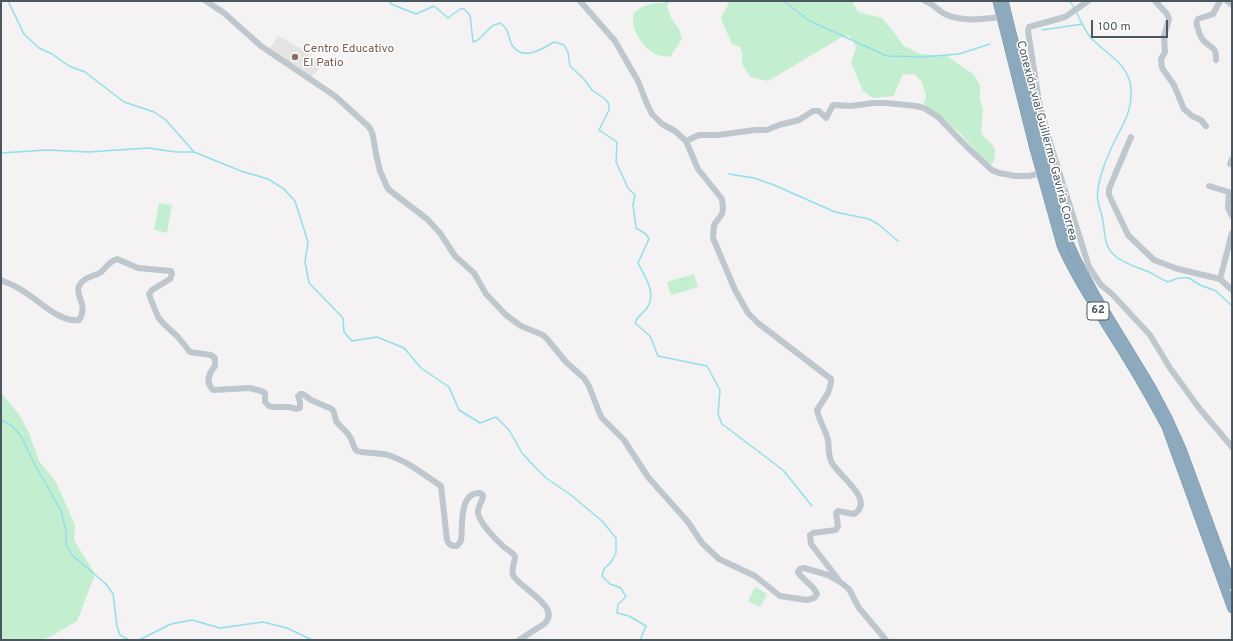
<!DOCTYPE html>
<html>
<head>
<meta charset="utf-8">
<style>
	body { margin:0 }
	#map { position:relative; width:1233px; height:641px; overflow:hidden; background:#f4f2f2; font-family:Overpass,sans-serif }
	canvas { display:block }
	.frame { position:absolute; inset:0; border:2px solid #4a575f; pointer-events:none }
	.scale { position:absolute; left:1091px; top:20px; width:77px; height:18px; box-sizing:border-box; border:2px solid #4a575f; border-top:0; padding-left:5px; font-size:12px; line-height:14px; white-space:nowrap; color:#4a575f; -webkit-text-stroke:3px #fff; paint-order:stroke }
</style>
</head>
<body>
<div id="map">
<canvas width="1233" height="641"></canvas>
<div class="frame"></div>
<div class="scale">100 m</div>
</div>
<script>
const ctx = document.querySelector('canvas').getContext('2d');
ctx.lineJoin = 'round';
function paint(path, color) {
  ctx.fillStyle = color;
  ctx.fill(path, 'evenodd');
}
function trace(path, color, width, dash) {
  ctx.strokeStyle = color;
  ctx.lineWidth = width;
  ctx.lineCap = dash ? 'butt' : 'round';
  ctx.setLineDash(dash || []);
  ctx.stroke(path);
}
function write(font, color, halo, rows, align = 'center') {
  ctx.font = font + ' Overpass,sans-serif';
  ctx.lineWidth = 3;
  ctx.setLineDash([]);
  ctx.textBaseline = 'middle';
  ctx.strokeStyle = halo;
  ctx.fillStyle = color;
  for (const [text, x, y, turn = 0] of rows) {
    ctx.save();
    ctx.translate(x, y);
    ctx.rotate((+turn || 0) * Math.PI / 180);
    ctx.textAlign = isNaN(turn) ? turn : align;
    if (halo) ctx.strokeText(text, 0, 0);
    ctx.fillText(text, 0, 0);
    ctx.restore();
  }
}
paint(new Path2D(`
	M278,36L295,45L323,64L311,78L270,48Z`), '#e5e3e4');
paint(new Path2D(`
	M665,1H671L667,5L671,18L679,29L682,39L670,57C665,56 656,56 652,52C639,43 632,29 633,14C641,5 652,3 664,3Z
	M727,1H852L858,12L882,18L892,30L904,46L921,54L947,56L973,74L980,85V99L983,109L981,133C988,143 997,143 995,157C994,161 993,163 990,165L986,163L961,134L936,113L927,107L924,103L926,96L922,82L914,74L902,75L894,96L873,98L863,91L851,62L856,48L851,37L848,35L842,37L768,81L750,77L742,64V53L740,47L732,44L723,24L721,17L728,5Z
	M159,203L172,205L167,233L154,230Z
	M694,274L698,287L671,295L667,282Z
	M1,393L19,414L29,433L39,461L56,482L75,525L74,540L95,574L77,621L52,636L40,640H1Z
	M755,587L767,594L760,607L748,601Z`), '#c3efd0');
trace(new Path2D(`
	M8,1L24,34L39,48L52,54L69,66L85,72L124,102L154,112L166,120L194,152L241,171L268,179L284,189L295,201L308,242L305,262L309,283L343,318L344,332L352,341L377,337L404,348L421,368L449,387L459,410L480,423L496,417L509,430L522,453L534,466L546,478L571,495L602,521L616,538V553L611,562L604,569L602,576L610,584L621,588L626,597L618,604L617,613L629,616L646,626L640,640
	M389,1L391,4L416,14L434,6L448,18L460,9H464L470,15L473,42L478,40L492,26L500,23C510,30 507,35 512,45C523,62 542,49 554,42L564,45L568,52L570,66L584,79L592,90L605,99L609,104V110L599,130L617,142L616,162L628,188L635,195L633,205L636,228L646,234L649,239L638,263C645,277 657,293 647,308C643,314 637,316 635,323L650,336L658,356L707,366L720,390L718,414L722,424L783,470L812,506
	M784,1L808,20L887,56L921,57L959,54L990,44
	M1070,1L1074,8
	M1076,11C1080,20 1085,31 1091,38C1106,54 1129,64 1131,88C1133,115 1119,129 1110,151C1105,162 1095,188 1098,201C1099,208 1102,214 1103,221C1105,233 1104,246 1114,255C1124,264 1137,267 1149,272C1155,275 1161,279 1168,282L1178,278H1189L1200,285L1216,291L1232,306
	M1042,30L1083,24
	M1,153L47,150L88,152L148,148L176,152H194
	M729,174L754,178L774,185L835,212L869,219L878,224L898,241
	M1,420L11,425L21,436L33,461L61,511L66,531V544L72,555L106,584L113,594L117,626L120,635L129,640
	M139,640L171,624L192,620L220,628L263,622L287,628L312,640`), '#92dfea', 1.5);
const highway = new Path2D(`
	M997,1L1033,145L1061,245C1072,272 1089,297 1104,322C1126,356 1147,391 1166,427L1232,609
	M1004,1L1055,204L1068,240L1076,258L1095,294L1151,386L1168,418L1182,449L1232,585`);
trace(highway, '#7794aa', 9);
trace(new Path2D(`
	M206,1L224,13L261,46L335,96L368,126L371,130L373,136L376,154L380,171L388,189L427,219L440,233L455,256L474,273L486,294L506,315L521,326L543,335L548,340L566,362L584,378L589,386L599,412L602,418L624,440L648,477L688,522L702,543L719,559L755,576L780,596L807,600L814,598L817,594C813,584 803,581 798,572L800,569L804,568L828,575L840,582L849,589L859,608L886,640
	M580,1L615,41L638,81L647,104L652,114L662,124L675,131L686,141L698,169L722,199L723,208L722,214L714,225L713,238L735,290L748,313L758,323L831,379V383L828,393L817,410C819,420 825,429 828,440C829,447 828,454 831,461C835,473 877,500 854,514L838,511L836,513L838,526L836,530L813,533L810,535L811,544L838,579
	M925,1C934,4 939,12 947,15C963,22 984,19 1001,17
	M1088,1L1065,17L1029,27L1028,31L1039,102L1051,146L1089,267
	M1155,1L1167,14L1169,19L1164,36L1165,52L1161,59L1162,68L1174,85L1184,109L1192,116L1201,120L1206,126
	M1227,1L1232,5
	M1216,60C1217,46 1210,48 1203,40C1200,37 1199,33 1198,28C1196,24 1196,23 1198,19L1213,14L1220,1
	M1131,137L1109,189V195L1128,235L1154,260L1178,269L1220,279
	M686,141L699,135H718L755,130H767L779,125L799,120L813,111H819L826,118L833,105L851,106L873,103H886L916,106L924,108L938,117L968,148L992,170L999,173L1015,176H1029L1041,173
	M1230,164L1232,159
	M1209,186L1229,192L1228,208L1232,216
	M1232,233L1220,279L1232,290
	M1086,270L1089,267L1101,285L1112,294L1150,335L1170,368L1199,408L1232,447
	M1,280C7,283 13,285 18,288C36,297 58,323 79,320C91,302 68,293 84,280C89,276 96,276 101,272C108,266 107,263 117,259L138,268L171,271L172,274L170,279L152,290L149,294L150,297L158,317L164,324L178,337L190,352L211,355L215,358V366C209,373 205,382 213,390L250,388L261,391L265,393V402L269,406L274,407H289L297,409L300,408V402L298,396L300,394H303L311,400L332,409C335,413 335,417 336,421C340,427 347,431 350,437C353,441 353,448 357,451C362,453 380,453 388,455C407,461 425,475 441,486L447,540C449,545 451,546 457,546L461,541C463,528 458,492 480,493L483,495C483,502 477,506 478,513C479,522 496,540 503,546C507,550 511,551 515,556C515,563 511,569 513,575C519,588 563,607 544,624L519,640`), '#bec7cd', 6);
trace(highway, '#8ca9be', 8);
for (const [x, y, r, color] of [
	[295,57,4,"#8d6e63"]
]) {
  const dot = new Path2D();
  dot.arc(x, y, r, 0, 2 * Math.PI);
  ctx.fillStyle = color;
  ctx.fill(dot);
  trace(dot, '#fff', 1.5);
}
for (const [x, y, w] of [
	[1098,311,22]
]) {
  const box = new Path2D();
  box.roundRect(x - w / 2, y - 9, w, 18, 3);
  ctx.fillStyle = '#fff';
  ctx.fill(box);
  trace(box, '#4a575f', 1);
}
write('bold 11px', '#4a575f', null, [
	["62",1098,311]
]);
write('12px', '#785e54', '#fff', [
	["Centro Educativo",303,50],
	["El Patio",303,64]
], 'left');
write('12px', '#4a575f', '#fff', [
	["Conexión vial Guillermo Gaviria Correa",1046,141,75]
]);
</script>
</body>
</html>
